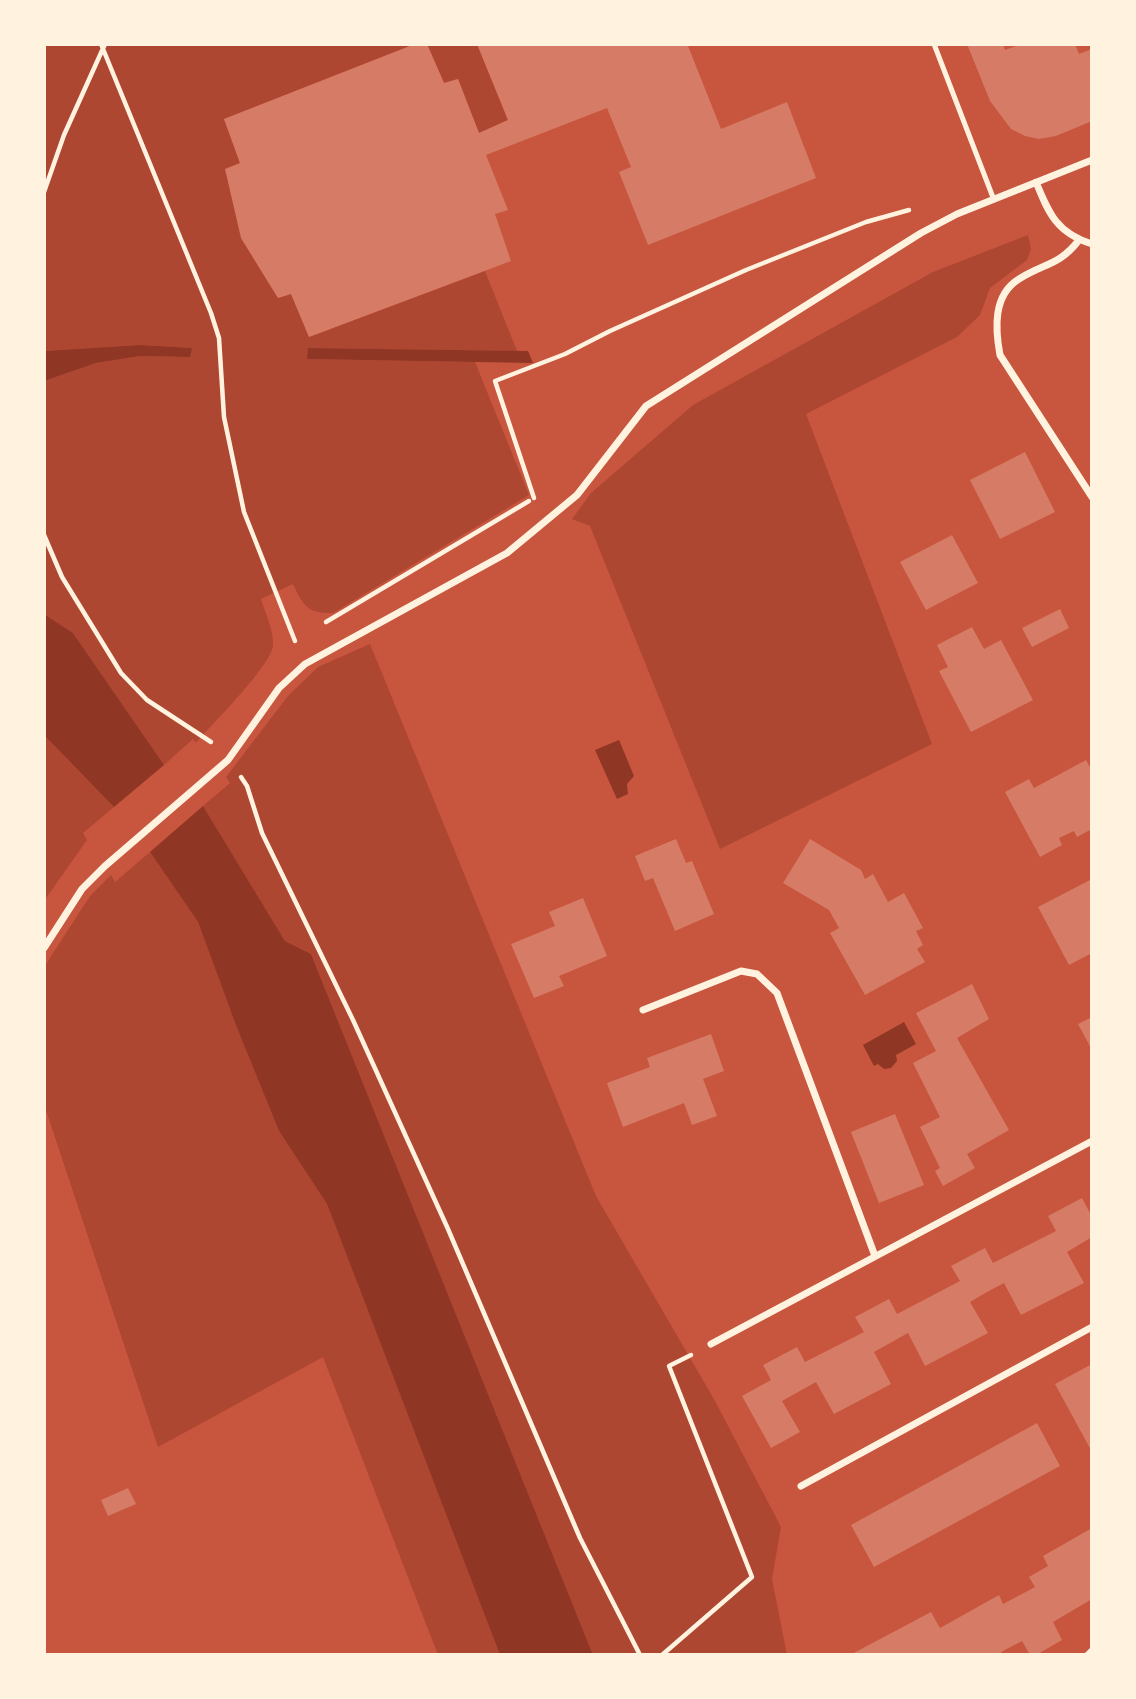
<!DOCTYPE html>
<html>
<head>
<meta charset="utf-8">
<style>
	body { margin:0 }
	#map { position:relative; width:1136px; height:1699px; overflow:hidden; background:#c8553d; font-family:"Fira Sans",sans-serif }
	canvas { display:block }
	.frame { position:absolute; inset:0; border:46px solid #fff3e0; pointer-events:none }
</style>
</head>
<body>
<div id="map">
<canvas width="1136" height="1699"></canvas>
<div class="frame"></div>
</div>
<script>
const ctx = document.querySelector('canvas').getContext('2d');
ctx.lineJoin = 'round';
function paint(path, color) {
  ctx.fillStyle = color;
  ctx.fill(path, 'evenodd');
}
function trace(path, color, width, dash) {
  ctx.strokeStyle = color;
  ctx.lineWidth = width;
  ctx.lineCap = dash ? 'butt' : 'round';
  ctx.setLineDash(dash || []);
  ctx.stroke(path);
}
paint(new Path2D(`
	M44,44H415L224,119L240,163L241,238L278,298L291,294L309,337L485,271L517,351L308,348V359L475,362L529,495L333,613C307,614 303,605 293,584L261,599C265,613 274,630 273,646C270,667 212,724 196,743L193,739L164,765L73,633L44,614V381L96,363L140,356L190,357L191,348L140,345L44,351Z
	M427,44H477L508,120L479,133L458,79L444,83Z
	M1028,235L1031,249L1027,260L990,288L980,315L957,337L806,414L932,744L720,849L590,526L572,519L591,493L693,405L933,272Z
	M370,644L596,1196L715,1401L781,1527L772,1579L787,1655H593L311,954L285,941L203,806L230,783L226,777L288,696L318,667Z
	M44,735L114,807L83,833L87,840L44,901Z
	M150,852L198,922L237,1028L279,1131L327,1204L500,1655H438L323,1357L158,1447L44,1104V967L90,896L111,875L115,882Z`), '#ae4732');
paint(new Path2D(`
	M140,345L192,348L190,357L140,356L96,363L44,381V351Z
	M308,348L528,351L533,363L307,359Z
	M44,614L73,633L164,765L114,807L44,735Z
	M619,740L634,776L627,784L628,794L617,799L595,750Z
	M203,806L285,941L311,954L593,1655H500L327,1204L279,1131L237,1028L198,922L150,852Z
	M904,1022L916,1044L896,1055L897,1061L891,1068L884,1069L878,1064L874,1066L863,1045Z`), '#8f3625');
paint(new Path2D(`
	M415,44H427L444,83L458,79L479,133L508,120L477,44H693L688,46L721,129L787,102L816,178L648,245L619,172L631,167L607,108L486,155L508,210L495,214L511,261L309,337L291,294L278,298L241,238L225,169L240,163L224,119Z
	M967,44H1003L1005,50L1022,44H1075L1079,54L1092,49V121L1056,136L1039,139L1025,136L1011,129L990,101Z
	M1025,452L1055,512L1000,539L970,480Z
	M952,535L978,583L926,610L900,562Z
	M1060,609L1069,628L1032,647L1022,628Z
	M972,627L984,649L1001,640L1033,700L971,732L939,671L948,667L937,645Z
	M1086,760L1092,771V829L1077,837L1074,831L1059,838L1062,845L1040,857L1005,792L1029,779L1034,788Z
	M676,839L686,863L692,861L714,914L675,931L653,878L645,881L635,856Z
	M810,839L861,870L865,879L873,874L888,902L904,893L923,928L916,931L923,945L917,949L925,962L865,995L830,933L839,928L829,910L783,883Z
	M1092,879V953L1069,965L1038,907Z
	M583,898L607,956L559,976L564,986L534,998L511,944L555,926L549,912Z
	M972,984L989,1019L957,1038L1009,1130L967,1154L975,1168L943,1186L935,1171L940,1168L920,1127L940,1117L913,1063L936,1051L916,1013Z
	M1092,1017V1050L1078,1024Z
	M711,1034L724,1071L703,1079L717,1116L692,1125L684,1103L623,1127L607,1083L650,1067L647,1058Z
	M895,1114L924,1185L879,1203L851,1132Z
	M1082,1198L1090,1213L1092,1212V1237L1067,1252L1084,1283L1021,1315L1004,1283L987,1292L970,1302L988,1333L925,1366L908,1333L874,1352L891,1384L834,1414L816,1382L782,1401L800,1432L771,1448L742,1396L771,1380L763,1365L797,1347L805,1362L864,1332L855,1317L889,1299L897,1314L960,1281L951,1266L985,1248L993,1263L1056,1231L1048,1216Z
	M1092,1364V1452L1055,1384Z
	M1037,1423L1060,1466L874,1567L851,1525Z
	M128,1488L136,1504L108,1516L101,1500Z
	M1092,1528V1599L1053,1622L1062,1640L1036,1655H1030L1022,1641L1001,1652L1003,1655H850L931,1612L940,1628L999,1595L1003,1604L1035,1587L1029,1577L1048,1566L1043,1556Z`), '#d67c66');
trace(new Path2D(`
	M101,44L211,313L219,338L224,417L244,512L295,641
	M44,192L64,135L105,44
	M534,498L495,381L565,354L610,331L746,270L866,222L909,210
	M44,535L62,577L121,673L147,700L211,742
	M326,622L529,501
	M241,777L247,786L262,833L353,1020L448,1229L580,1538L640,1655
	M662,1655L752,1577L669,1366L691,1355`), '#fff3e0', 4.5);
trace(new Path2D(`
	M934,44L994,200`), '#fff3e0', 5);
trace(new Path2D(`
	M1036,182C1049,214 1057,233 1092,244
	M1079,240C1059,266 1044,263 1019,279C993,295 995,328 1000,355L1092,497
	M44,948L82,889L105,866L228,760L279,688L305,664L507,553L577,495L646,406L921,233L957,214L1092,160
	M643,1010L741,971L757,974L777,993L875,1256
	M711,1344L1092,1141
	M801,1486L1092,1327
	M1088,1655L1092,1651`), '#fff3e0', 7);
</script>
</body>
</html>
